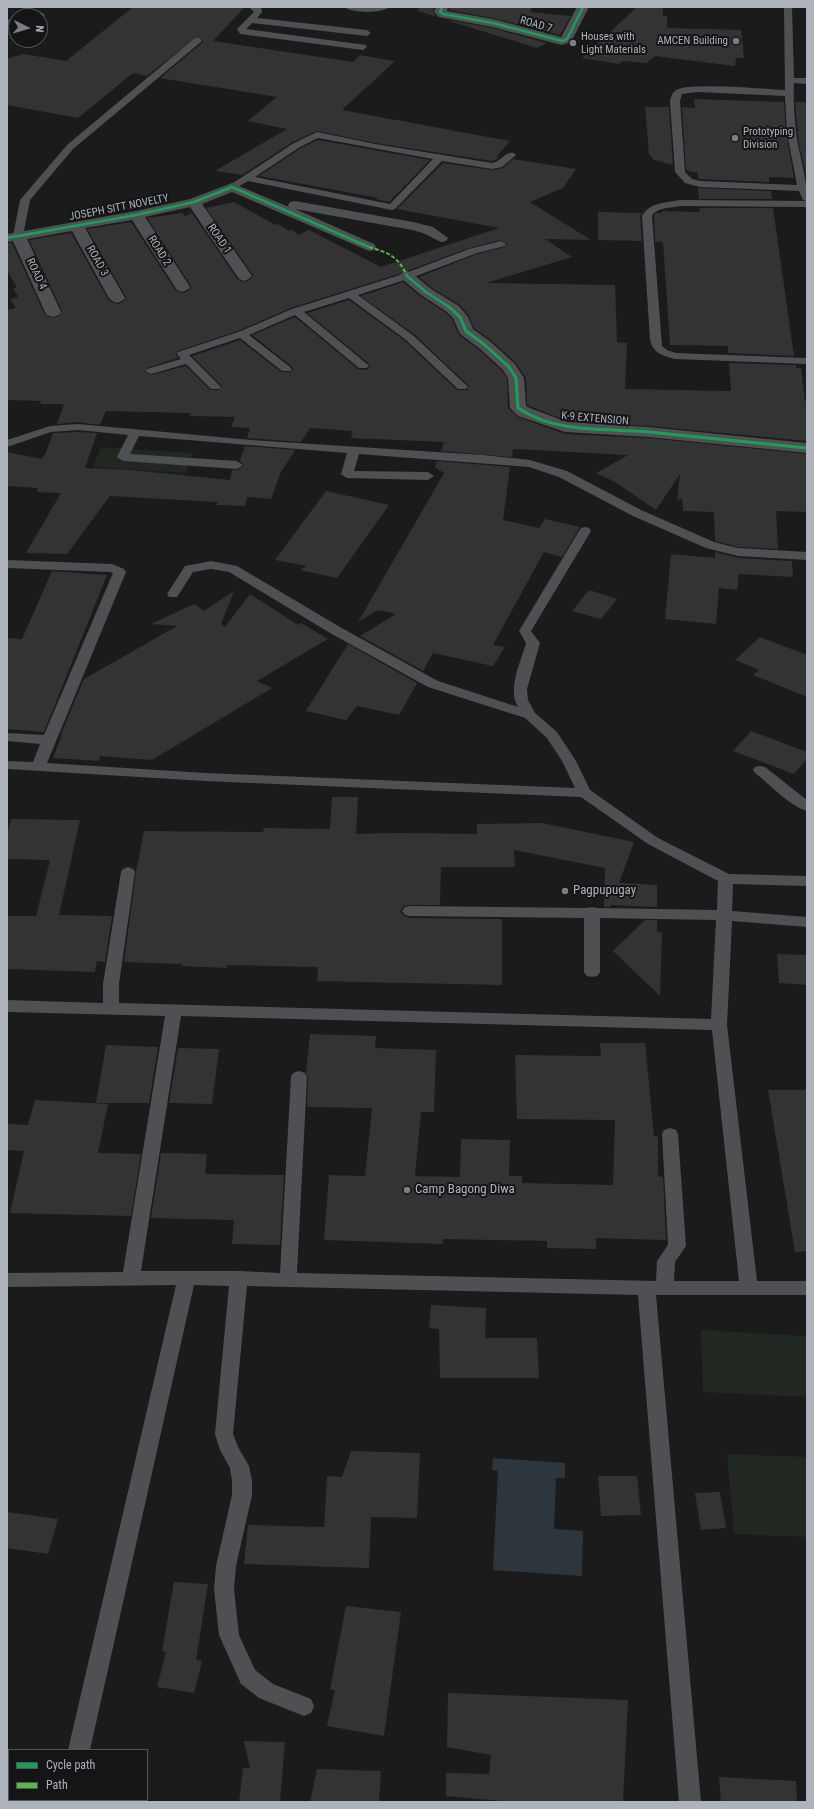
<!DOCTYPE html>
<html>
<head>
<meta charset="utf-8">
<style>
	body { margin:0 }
	#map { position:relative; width:814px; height:1809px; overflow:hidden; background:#1b1b1b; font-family:"Roboto Condensed",sans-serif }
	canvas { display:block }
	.frame { position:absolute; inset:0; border:8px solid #adb2bb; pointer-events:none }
	.legend { position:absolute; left:8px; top:1749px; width:140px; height:52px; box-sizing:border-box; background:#151517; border:1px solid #525459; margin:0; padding:5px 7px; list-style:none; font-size:12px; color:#adb2bb }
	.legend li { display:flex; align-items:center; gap:8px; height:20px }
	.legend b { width:20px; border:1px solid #525459 }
	.north { position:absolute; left:8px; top:8px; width:40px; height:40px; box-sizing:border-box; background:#151517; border:1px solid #525459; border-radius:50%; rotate:95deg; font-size:11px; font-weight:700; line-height:16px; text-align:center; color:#adb2bb }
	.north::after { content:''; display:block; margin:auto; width:14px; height:18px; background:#7a7d83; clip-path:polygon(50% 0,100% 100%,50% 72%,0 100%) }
</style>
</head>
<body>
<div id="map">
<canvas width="814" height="1809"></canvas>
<div class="frame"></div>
<ul class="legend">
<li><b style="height:5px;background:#1a9f57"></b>Cycle path</li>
<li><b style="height:5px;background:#58b947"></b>Path</li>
</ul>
<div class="north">N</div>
</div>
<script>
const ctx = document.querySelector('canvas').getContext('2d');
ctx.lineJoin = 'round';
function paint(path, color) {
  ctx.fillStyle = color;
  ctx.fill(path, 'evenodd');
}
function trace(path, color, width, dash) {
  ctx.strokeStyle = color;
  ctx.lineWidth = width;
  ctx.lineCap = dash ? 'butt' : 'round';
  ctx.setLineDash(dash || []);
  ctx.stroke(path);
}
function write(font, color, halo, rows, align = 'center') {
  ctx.font = font + ' "Roboto Condensed",sans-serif';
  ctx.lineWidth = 4;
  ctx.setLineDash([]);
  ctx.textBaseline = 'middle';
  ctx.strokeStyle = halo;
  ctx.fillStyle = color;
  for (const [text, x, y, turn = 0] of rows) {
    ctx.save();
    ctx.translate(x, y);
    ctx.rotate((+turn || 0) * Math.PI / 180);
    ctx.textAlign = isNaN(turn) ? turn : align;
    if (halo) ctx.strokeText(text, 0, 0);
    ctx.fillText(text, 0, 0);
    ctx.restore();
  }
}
paint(new Path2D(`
	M101,447L193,453L186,473L93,467Z
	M701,1330L807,1336V1397L703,1392Z
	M727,1454L807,1457V1537L734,1534Z`), '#212821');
paint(new Path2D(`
	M493,1458L565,1463V1478H556L554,1529L583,1531L582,1576L493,1570L498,1471L492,1470Z`), '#2e363d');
paint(new Path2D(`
	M133,7H245L213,41L353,62L360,55L395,61L342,110L510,141L496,157H500L492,161L375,143L317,131L293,142L242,175L215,171L287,129L248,121L277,97L160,78L202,43L203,40L198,36L147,76L133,73L78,118L7,105V59L23,54L66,61Z
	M419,7H434L433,13L437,17L418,11Z
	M449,7H532L530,12L571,16L560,35L493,18L449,10Z
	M637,7H663V16H667V28L741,30L744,58H736L735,66L655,56L646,63L622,61L619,64L582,58Z
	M443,19L492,28L547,43L537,48Z
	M694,99L784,102L786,133L794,178L769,177V182L698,179V173L686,170L682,107L695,108Z
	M795,102H807V178L799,145Z
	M645,107H669L673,165L654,160L649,154Z
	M318,140L430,160L389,202L375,199L378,198L259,176L301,148Z
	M513,159L576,169L563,188L530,202L591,240L545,239L572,257L486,283L615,285L617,342L627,343L625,389L731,391L729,363L796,365V368H801L805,401H807V441L648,426L567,421L527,405L526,378L516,363L492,341L474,328L469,316L460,305L432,288L419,277L477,254L505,247L507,244L501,240L469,248L399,274L291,308L240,330L178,351L176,355L178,358L147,368L144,371L151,375L186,366L210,390H219L222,386L192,356L240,340L281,372H290L294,369L291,366L252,335L295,317L358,369L367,370L370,366L368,363L307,313L349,300L405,341L457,390H467L469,386L415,335L361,296L403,282L420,296L446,313L452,319L459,335L478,349L502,371L507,378L508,408L518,417L565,434L648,438L807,454V512L776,511L778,549L738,547L715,541L714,512L683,511L682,498L677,501L680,474L656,510L615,482L596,473L628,455L513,449L512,457L441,451L444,442L351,438L353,431L310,428L301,442L247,438L250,428L231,427L235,417L190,416V413L106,411L100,425L78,422L57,424L64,404H40L41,401L7,400V310L16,308L10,299L18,297L13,288H17L7,270V243H12L44,313L47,316L53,318L59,316L62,311L29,240L71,233L108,299L111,302L118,304L123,302L126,297L87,229L131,222L176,291L183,293L188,291L191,286L147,218L182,213L185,216L192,213L238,280L245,282L250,280L253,275L206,208L234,202L276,225L278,224L290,231L292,230L299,235L309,230L381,267L499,228L397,209L443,163L492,170L503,168Z
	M698,188L771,191L772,199H699Z
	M699,208H773L794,356L728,353V346L670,345L663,242H655L654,216L656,213H662V211L700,212Z
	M598,212L642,213L640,216L642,241L598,240Z
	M78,432L97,433L85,468L131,470L230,480L232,470H238L244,465L240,461L245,446L295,450L281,472L271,499L247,497L245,506L216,505L218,502L110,496L67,554L26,553L61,493L36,492L38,488L7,486V452L42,459L44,455H45L53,433Z
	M437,461L510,467L503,520L539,528L545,519L580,527L562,557L544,552L493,645L505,647L493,666L433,653L423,671L360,636L396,614L378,610L358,622L444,473L435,467Z
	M326,491L389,505L337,578L300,570L307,566L275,560Z
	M715,552L738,558L792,561L793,577L739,574L737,590L719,588L716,624L665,619L671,554L715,558Z
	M52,571L107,575L44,732L7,729V638L22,639Z
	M589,590L617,599L601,619L572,611Z
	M234,591L221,624L225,627L250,594L298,625L301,623L328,639L257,681L272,688L152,760L100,756L99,761L53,758L62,734H61L84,679L177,626L151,624L194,604L204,611Z
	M760,637L807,655V697L753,675L759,670L735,660Z
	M348,644L417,683L399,715L357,706L346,720L306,711Z
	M751,731L807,752V759L794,774L733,751Z
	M332,797H358L356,834L398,833L477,834V824L542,823L634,842L619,883L657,885V907L611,905L610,907H604L605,868L514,850L515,867H441L440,905H410L404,906L400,911L404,916L410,918L502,919V985L317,981L318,967L227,965V968L182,966V964L124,962L136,872L144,831L263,832L264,828L330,829Z
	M11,819L80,820L59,915L112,916L105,962L97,961L95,972L7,969V916H36L50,860L7,859V836Z
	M645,920H657V932H662L660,996L613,951Z
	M777,954L807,955V985L779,983Z
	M310,1034L376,1036L375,1048L436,1050L434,1112H421L415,1176L460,1177L461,1139L510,1140L509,1176H522V1183L613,1185L615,1120L517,1119L515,1055L601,1056L600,1043H645L654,1136H658V1176L663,1177L666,1240L596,1238V1249L547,1248V1241L443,1239V1244L324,1240L329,1175L365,1176L372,1108L307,1107L308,1077L306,1073Z
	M106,1045L158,1047L149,1103H96Z
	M178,1048L219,1049L212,1104L169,1103Z
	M768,1090H807V1251L795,1252Z
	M35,1100L108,1104L98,1153L141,1154L131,1216L10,1213L24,1151L7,1150V1124L28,1125Z
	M161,1153L207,1154L205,1174L284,1175L280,1245L232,1244L234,1220L151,1218Z
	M431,1305L486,1308L485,1338H537L539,1378H440L439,1329L429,1328Z
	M351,1451L420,1453L417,1518L371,1517L369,1568L244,1564L248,1525L324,1527L327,1476L342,1477Z
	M598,1476H637L641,1515L601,1516Z
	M720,1492L726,1528L701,1530L695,1493Z
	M7,1512L58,1519L48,1554L7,1548Z
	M174,1582L208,1584L196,1660L202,1661L194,1693L157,1687L166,1652L162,1651Z
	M346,1606L401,1612L384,1736L327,1726L335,1690L330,1689L333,1674Z
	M448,1693L628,1700L623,1802H513L446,1796V1773L489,1774L491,1755L447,1747Z
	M244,1741L285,1742L280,1802H239L243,1768H250Z
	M317,1769L381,1771L379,1802H310Z
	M719,1777L796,1781L797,1802H721Z`), '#333');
paint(new Path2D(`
	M249,7H261L262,12L257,18L367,30L371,33L367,36L252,23L246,29L366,45L367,47L363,50L240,34L237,29L254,12Z
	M344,7H389C382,14 351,13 344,7Z
	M784,7H792L794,78H807V84L794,83C793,104 795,125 798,145C802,164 807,181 807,201L803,200L799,191L700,187L685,183L675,172L670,101C671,97 672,93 676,90C689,82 765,89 785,90ZM697,92L785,96L787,133L797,185L700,181L692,179L685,172L680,101L682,94Z
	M41,12L45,15L44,17L32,16Z
	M16,18V24L7,26V20Z
	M198,37L202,40L201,42L73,149L30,200L23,236L22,238H14L13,236L20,200L67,145L195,38Z
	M317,132L375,144L492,163C501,162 505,151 514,153L516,155L502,167L492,169L442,161L395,209L392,210L248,181L232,190L227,187L294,143ZM318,138L433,159L390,204L255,177L300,147Z
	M680,200L807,201V207L680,206C671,208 657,207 652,216L662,346L667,350L676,353L807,358V364L675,359C663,356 653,353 650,340L642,216C650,202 665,203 680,200Z
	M501,241L506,244L505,246L477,253L411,278L358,295L414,336L466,385L468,387L466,389H458L406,340L349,298L304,312L367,364L369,366L367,368H359L295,315L249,335L290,367L292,369L290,371H282L240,338L189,355L221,387L219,389H211L186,364L151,374L145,371L147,369L181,359L177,354L178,352L241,331L292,309L403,274L469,249Z
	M78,424L251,440L483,455L530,460L567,471L641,510L714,542L738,548L807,552V560L738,556L706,548L633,516L559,477L529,467L359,454L354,471L428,472L434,476L428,480L347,478L341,474L347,453L139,436L130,454L237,461L243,465L237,469L123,461L117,457L128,435L78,430L51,432L7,447V440L50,426Z
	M585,527L589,528L591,531L531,631L540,643L527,689L528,700L535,713L557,732L576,761L590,790L658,838L729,874L807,876V886L733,884L732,911L807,917V927L732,921L727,1025L757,1281H807V1295H656L701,1802H679L638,1295L247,1286L233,1434L238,1447L249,1466L252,1481V1495L236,1566L234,1589L239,1635L255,1670L273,1684L311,1699L314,1706L311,1713L304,1716L259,1698L241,1684L219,1635L214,1589L216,1566L232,1495V1481L230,1468L220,1450L215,1434L229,1286L194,1285L90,1750H68L176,1285L7,1287V1273L123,1272L165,1016L7,1012V1000L103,1003V984L121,872L123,869L128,867L133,869L135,872L119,984V1003L711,1019L716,920L600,918V972L597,976L592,977L587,976L584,972V918L410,916L405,915L402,911L405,907L410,906L587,908L592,907L597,908L717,910L718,881L648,844L581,797L205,781L7,769V761L33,762L40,744L7,741V733L44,735L113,573L110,572L7,568V560L112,564L124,569L126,572L47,763L205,773L575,788L562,761L547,738L525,718L428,687L330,633L229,572L211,569L193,572L177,597H169L167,594L185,566L211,561L237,566L340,627L438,681L518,707C507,688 521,662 526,643L519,631L579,531L581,528ZM181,1016L712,1030L739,1281H674L675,1262L686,1246L678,1134L676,1130L670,1128L664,1130L662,1134L668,1245L657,1261L656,1281L297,1273L307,1077L305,1073L299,1071L293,1073L291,1077L280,1273L239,1271H141Z
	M760,766L765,767L807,800V811C788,805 771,785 755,773L753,770L755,767Z
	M56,1800H78V1802H56Z`), '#4f5054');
paint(new Path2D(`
	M436,7H448L447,11L493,19L561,37L577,7H589L571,42L562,45L492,27L439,17L434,12Z
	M232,183L289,207L288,205L290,202L295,201L413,222L433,227L448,238L446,241L441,242L423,233L412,230L295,209L374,244L376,247L374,250L369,251L232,192L202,204L252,276L249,279L244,281L239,279L190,207L145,217L190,287L187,290L182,292L177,290L132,220L85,228L125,298L122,301L117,303L112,301L109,298L72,231L27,239L61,312L59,315L53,317L47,315L45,312L13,241L7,242V234L136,211L190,199Z
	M407,271L412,273L431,289L459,306L468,317L473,329L491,342L515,364L524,378L526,406L530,408L567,422L648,427L807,443V453L648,437L565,432L518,416L510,408L508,378L503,370L479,348L460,334L453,318L447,312L421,295L402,279L399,276L402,273Z`), '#4f5054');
trace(new Path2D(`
	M369,247C389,253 398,256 407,276`), '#58b947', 2, [4, 2]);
trace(new Path2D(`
	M442,7L440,12L443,14L493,23L562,41L567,39L583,7
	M7,238L136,215L194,202L232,187L369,247
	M407,276L426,292L449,307`), '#1a9f57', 2.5);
trace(new Path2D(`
	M448,306L460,317L466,331L485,345L509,367L516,378L518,408C556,434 605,428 649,432C701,437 754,443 807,448`), '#1a9f57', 3);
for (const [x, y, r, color] of [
	[736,41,4,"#7a7d83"],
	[573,43,4,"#7a7d83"],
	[735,138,4,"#7a7d83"],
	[565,891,4,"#7a7d83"],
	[407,1190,4,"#7a7d83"]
]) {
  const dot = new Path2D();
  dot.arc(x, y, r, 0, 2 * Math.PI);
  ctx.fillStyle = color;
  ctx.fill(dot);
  trace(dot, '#151517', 1.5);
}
write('11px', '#adb2bb', '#151517', [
	["ROAD 7",536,25,16],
	["JOSEPH SITT NOVELTY",119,208,-11],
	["ROAD 1",219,239,56],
	["ROAD 2",159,251,58],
	["ROAD 3",97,261,61],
	["ROAD 4",36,274,65],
	["K-9 EXTENSION",595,419,5]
]);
write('11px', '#adb2bb', '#151517', [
	["Houses with",581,37],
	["Light Materials",581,50],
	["AMCEN Building",728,41,"right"],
	["Prototyping",743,132],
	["Division",743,145]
], 'left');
write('13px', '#adb2bb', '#151517', [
	["Pagpupugay",573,891],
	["Camp Bagong Diwa",415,1190]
], 'left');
</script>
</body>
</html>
